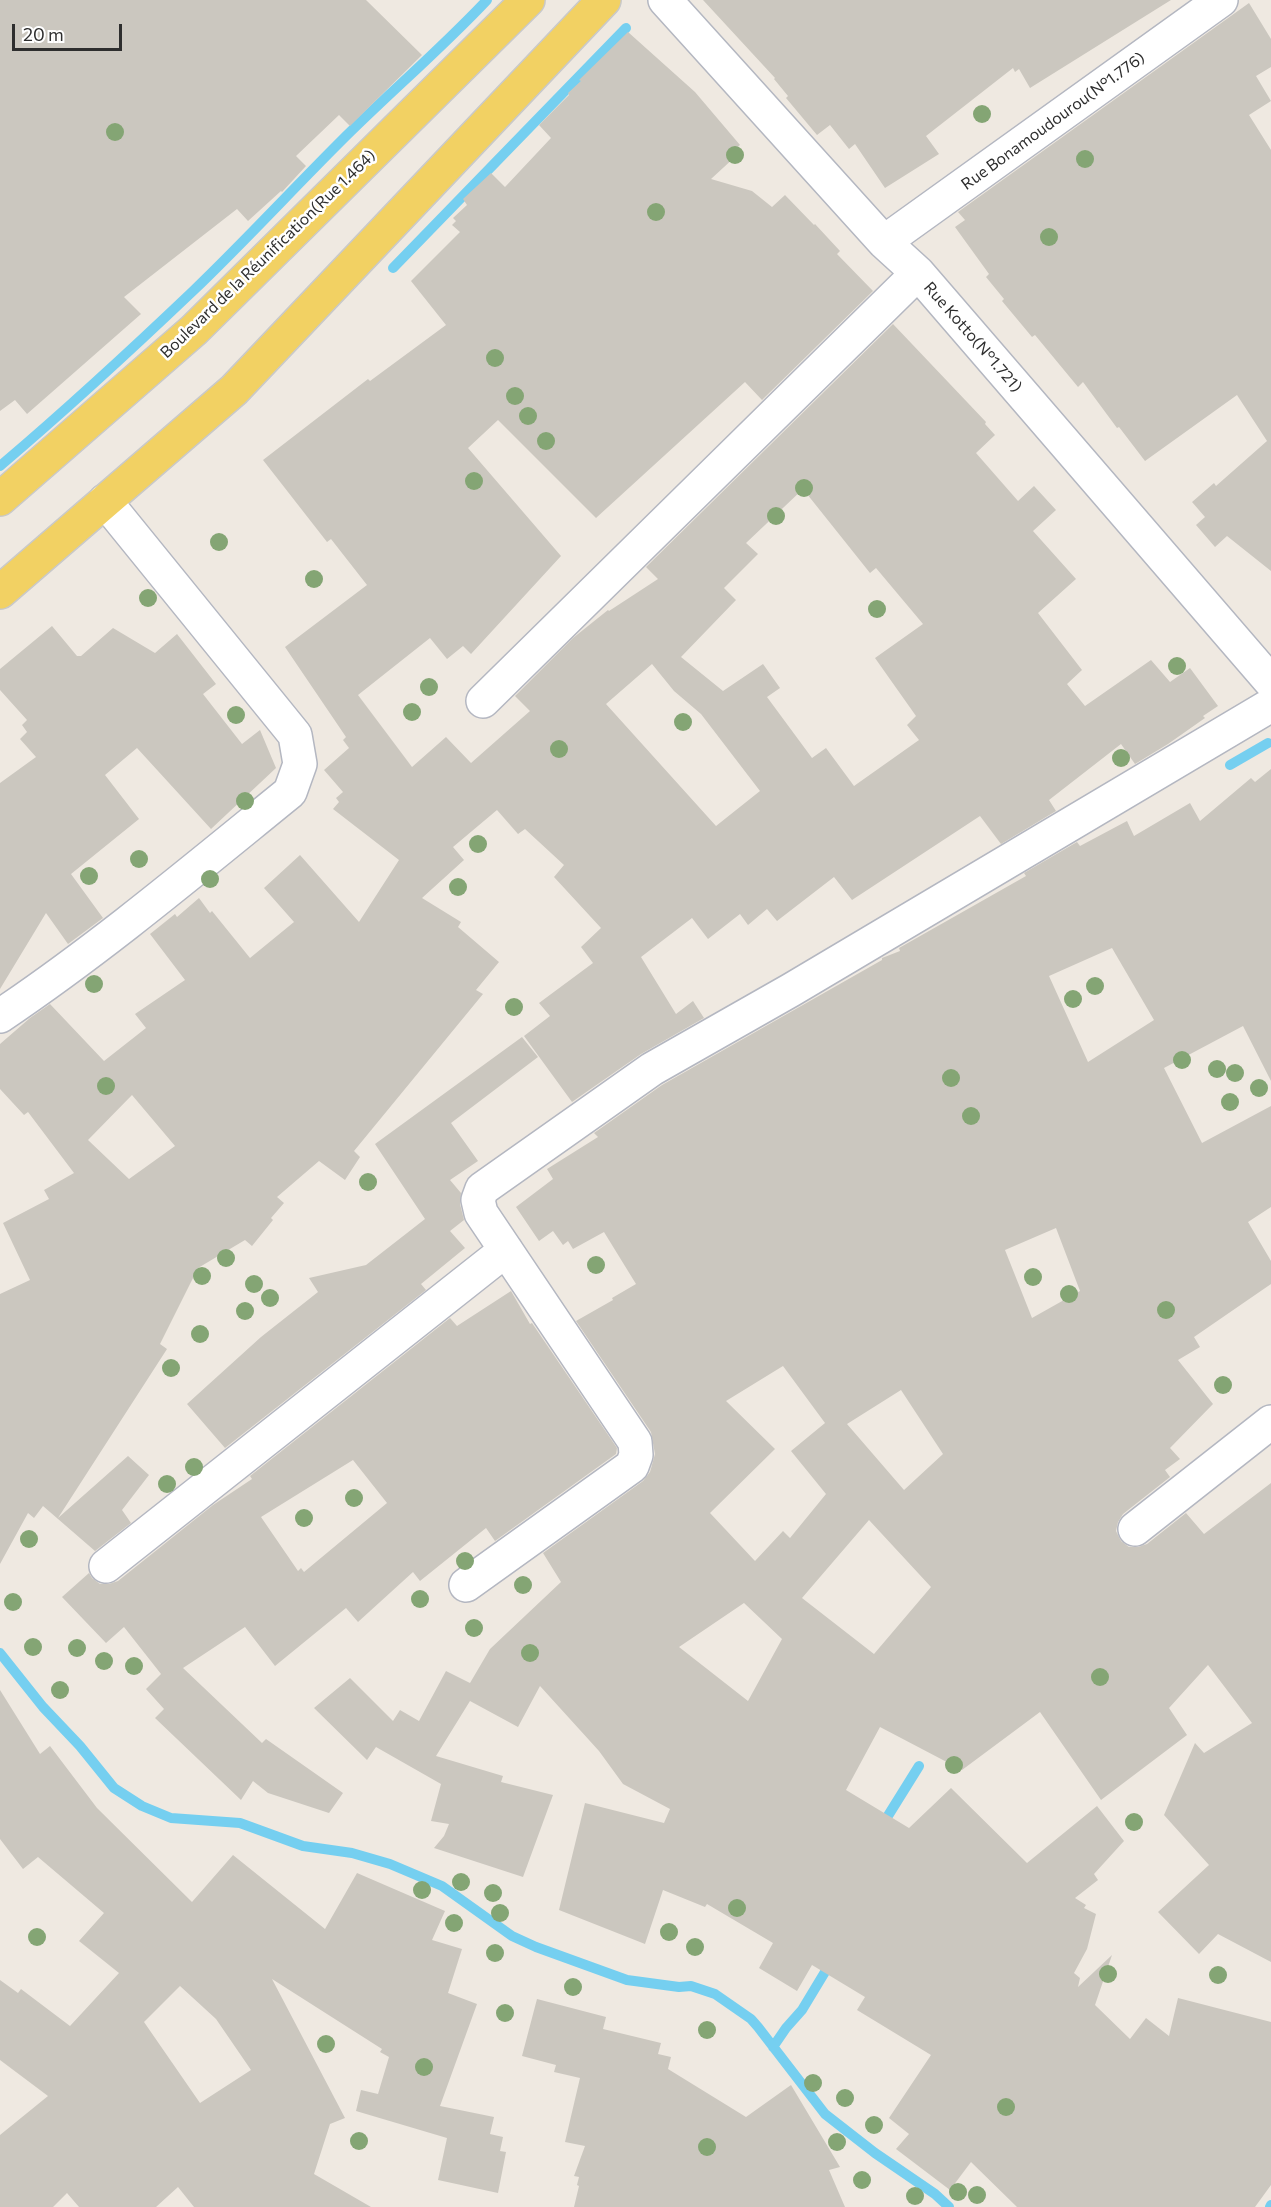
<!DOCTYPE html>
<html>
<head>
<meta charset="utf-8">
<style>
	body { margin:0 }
	#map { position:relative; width:1271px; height:2207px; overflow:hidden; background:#efe9e1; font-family:Commissioner,sans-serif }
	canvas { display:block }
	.scale { position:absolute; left:12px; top:24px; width:110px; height:27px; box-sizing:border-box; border:3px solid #2e2e2e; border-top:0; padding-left:8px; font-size:18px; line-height:21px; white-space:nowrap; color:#2e2e2e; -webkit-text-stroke:4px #fff; paint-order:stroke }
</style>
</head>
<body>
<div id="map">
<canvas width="1271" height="2207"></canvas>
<div class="scale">20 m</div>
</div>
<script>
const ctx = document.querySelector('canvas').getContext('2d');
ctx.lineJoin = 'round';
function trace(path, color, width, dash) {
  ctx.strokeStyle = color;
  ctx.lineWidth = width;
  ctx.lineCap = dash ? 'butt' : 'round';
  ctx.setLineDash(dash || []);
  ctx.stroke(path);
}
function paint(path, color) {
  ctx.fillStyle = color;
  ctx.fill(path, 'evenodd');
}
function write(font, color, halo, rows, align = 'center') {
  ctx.font = font + ' Commissioner,sans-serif';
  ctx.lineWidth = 5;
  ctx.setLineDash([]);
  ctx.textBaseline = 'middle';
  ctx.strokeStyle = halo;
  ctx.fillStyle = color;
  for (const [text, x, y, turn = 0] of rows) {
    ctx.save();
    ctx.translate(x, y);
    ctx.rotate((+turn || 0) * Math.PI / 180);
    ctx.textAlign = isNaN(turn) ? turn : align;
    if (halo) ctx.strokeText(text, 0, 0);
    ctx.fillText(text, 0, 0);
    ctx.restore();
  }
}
trace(new Path2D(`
	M393,268L626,28
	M0,466C66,410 130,351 193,291C243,243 291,191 340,142C388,94 441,49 487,0
	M1230,765L1268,743
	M0,1653L43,1707L80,1746L114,1788L142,1806L171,1818L240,1823L303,1846L352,1853L390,1864L442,1886L512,1936L536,1947L627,1980L679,1987L691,1986L715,1994L751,2019L758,2027L825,2114L875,2153L935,2194L949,2207
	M881,1827L919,1766
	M773,2047L786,2028L802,2010L831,1962
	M1270,2207L1271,2205`), '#75cff0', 10);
paint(new Path2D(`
	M0,0H366L422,55L350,126L339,115L296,156L306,166L282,192L281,191L248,221L237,209L124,297L141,314L27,414L15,400L0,411Z
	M703,0H1171L1030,88L1019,69L1015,72L1013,68L926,136L939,154L885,188L855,144L849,149L830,125L817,135L786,98L788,96L774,79L775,78Z
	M1249,3L1271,39V67L1256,76L1271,101L1249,115L1271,150V571L1227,536L1215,547L1196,525L1205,517L1192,502L1214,483L1216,486L1267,441L1237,395L1145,461L1119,427L1117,428L1083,382L1078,387L1035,335L1032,337L1002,301L1004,299L986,277L989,274L955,227L965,220L958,212Z
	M628,32L695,92L740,145L732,151L736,156L711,179L752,191L772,207L785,195L814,225L815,224L840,251L837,254L873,291L762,400L745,382L596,518L498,420L468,448L561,556L471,654L463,646L447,659L430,638L358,695L412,767L446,737L471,763L530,711L515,696L573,638L608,610L609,611L658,579L646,567L893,324L986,422L985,424L995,435L976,453L1018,501L1034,486L1056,510L1033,531L1076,579L1038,613L1082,670L1067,684L1085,706L1151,660L1170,682L1190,668L1218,706L1203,716L1205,718L1168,744L1135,764L1121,744L1049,800L1056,811L1001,844L980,816L852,900L834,877L777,921L767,909L748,925L740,914L708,939L692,918L641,957L676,1014L693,1001L704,1018L641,1054L572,1102L524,1036L550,1016L539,1003L593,963L581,947L601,928L554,877L564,865L525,829L518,834L497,810L453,847L464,860L422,898L461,922L458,927L499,962L476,990L483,994L354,1151L360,1157L345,1180L319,1161L277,1197L284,1203L271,1218L273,1220L252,1246L245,1240L198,1268L160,1344L167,1349L58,1518L128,1456L149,1475L122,1510L131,1523L95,1551L43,1506L34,1518L28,1513L0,1564V1294L30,1280L3,1223L49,1199L44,1190L74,1173L28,1112L24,1115L0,1089V1044L30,1018L50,1004L104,1061L146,1028L135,1014L185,980L150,934L175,914L177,917L199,898L210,913L212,911L250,958L294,922L264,888L300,855L359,922L399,860L333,809L339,802L336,798L343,792L324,770L349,748L343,740L346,737L285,647L367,585L331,539L327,542L263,460L368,379L370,381L446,325L411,281L460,232L452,225L456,221L453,218L467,205L463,199L491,173L505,187L551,138L539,125L569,95L568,93L581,81L579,80ZM803,489L870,573L876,568L923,624L875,658L916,716L907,725L919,740L854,786L826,748L812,758L767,697L780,688L763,664L723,691L681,657L736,600L724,588L758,554L746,543ZM652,664L674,691L701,714L760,791L716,826L606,704ZM132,1095L175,1146L129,1179L88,1140Z
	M52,626L77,656H81L113,628L155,653L177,634L216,684L203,694L242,744L260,730L276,768L211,829L137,748L105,775L139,819L71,874L103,918L68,944L46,913L0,989V783L36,757L20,739L27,732L22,725L27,720L0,690V669Z
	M1271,769V1081L1243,1026L1164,1068L1202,1143L1271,1106V1207L1248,1222L1271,1261V1284L1194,1337L1200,1347L1178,1360L1213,1404L1170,1448L1180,1459L1165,1470L1170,1477L1123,1514L1118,1522L1116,1531L1121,1541L1129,1547H1138L1147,1544L1186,1513L1204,1534L1271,1483V1962L1218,1934L1199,1954L1158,1912L1209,1865L1164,1815L1195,1743L1204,1753L1252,1723L1208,1665L1169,1708L1187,1735L1101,1800L1040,1712L962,1770L880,1727L846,1790L909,1828L951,1788L1027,1863L1097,1806L1124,1841L1094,1874L1098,1880L1075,1898L1086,1905L1084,1908L1096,1914L1087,1949L1074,1973L1080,1978L1078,1987L1112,1955L1095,2005L1130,2039L1146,2018L1169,2036L1178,1998L1271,2022V2185L1255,2207H1017L971,2162L950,2190L896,2149L909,2134L889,2118L931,2055L857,2010L865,1997L812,1965L797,1991L759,1968L773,1943L707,1904L705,1907L663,1890L645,1944L559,1910L585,1803L664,1823L670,1809L623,1784L599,1751L540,1686L518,1727L470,1701L436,1756L503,1776L501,1782L553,1795L523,1877L434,1848L444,1836L449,1824L431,1821L441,1784L376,1747L367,1760L314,1708L350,1678L393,1721L400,1710L419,1721L446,1671L470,1683L490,1649L561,1582L543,1553L643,1481L650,1472L655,1454L651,1432L576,1321L613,1300L612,1298L636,1284L604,1232L573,1249L568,1241L563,1245L553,1231L539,1241L516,1207L553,1179L547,1169L598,1137L594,1133L662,1085L882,960V958L900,951L899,948L1026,876L1024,873L1077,842L1080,846L1127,821L1134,836L1190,803L1200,821L1251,778L1255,782ZM1112,948L1154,1020L1088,1062L1049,976ZM1056,1228L1080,1291L1032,1318L1005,1250ZM783,1366L825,1423L791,1451L826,1494L790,1538L783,1531L755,1561L710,1513L775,1449L726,1401ZM901,1390L943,1454L904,1490L847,1424ZM869,1520L931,1587L874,1654L802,1598ZM744,1603L782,1639L748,1701L679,1647Z
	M522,1037L538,1057L451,1123L478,1161L450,1180L461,1193L460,1204L464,1220L450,1231L465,1248L421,1284L426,1290L225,1448L187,1404L261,1337L318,1292L309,1278L366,1265L425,1219L375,1144Z
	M511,1291L530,1324L532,1323L617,1448L616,1454L495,1541L486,1528L420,1581L413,1572L358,1622L346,1608L275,1666L245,1627L183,1668L262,1743L266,1739L343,1793L329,1813L268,1793L253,1781L241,1800L155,1718L164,1709L146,1689L161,1674L124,1627L106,1643L62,1597L89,1573L92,1578L100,1584H109L118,1581L213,1505L252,1479L250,1476L450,1318L457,1326ZM353,1460L387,1503L304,1572L301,1568L298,1571L261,1517Z
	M0,1690L40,1754L50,1746L97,1808L192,1902L233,1855L325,1929L357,1873L445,1911L432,1940L462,1949L448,1993L477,2004L440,2106L494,2117L490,2134L503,2137L500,2151L506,2152L498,2193L438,2180L447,2138L356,2111L361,2090L378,2094L389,2057L380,2052L382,2049L272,1979L345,2118L330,2124L314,2174L371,2207H194L178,2187L156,2207H79L67,2193L53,2207H0V2135L48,2096L0,2060V1980L18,1993L21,1989L70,2026L119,1973L79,1941L104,1913L38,1857L23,1869L0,1839ZM180,1986L216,2019L251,2070L200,2103L144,2022Z
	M537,1999L606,2017L603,2029L661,2043L658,2054L671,2057L668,2069L746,2117L791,2085L840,2167L829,2170L845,2207H574L579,2186L577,2185L579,2177L574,2176L585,2146L565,2142L580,2078L554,2072L556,2065L522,2056Z`), '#cbc7bf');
const minor = new Path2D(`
	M665,0L884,242L918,273L1271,682
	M884,242L1221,0
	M483,701L918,273
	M0,1016C101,948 195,869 290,792L300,764L295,735L105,501
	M1135,1529L1271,1422
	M106,1566L506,1250
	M466,1585L632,1466L636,1455L635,1442L481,1213L478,1200L482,1189L652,1069L791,990L1271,705`);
const major = new Path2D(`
	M0,499L194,330L528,0
	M0,592L234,390L604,0`);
trace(minor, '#b4b7c1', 36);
trace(major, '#c9c9c9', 36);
trace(minor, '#fff', 33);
trace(major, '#f2d163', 33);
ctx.fillStyle = '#84a574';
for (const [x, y] of [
	[982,114],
	[115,132],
	[735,155],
	[1085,159],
	[656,212],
	[1049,237],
	[495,358],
	[515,396],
	[528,416],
	[546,441],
	[474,481],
	[804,488],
	[776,516],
	[219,542],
	[314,579],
	[148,598],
	[877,609],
	[1177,666],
	[429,687],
	[412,712],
	[236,715],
	[683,722],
	[559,749],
	[1121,758],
	[245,801],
	[478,844],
	[139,859],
	[89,876],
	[210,879],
	[458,887],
	[94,984],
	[1095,986],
	[1073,999],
	[514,1007],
	[1182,1060],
	[1217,1069],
	[1235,1073],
	[951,1078],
	[106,1086],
	[1259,1088],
	[1230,1102],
	[971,1116],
	[368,1182],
	[226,1258],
	[596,1265],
	[202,1276],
	[1033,1277],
	[254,1284],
	[1069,1294],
	[270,1298],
	[1166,1310],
	[245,1311],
	[200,1334],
	[171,1368],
	[1223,1385],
	[194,1467],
	[167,1484],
	[354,1498],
	[304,1518],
	[29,1539],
	[465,1561],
	[523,1585],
	[420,1599],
	[13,1602],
	[474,1628],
	[33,1647],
	[77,1648],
	[530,1653],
	[104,1661],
	[134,1666],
	[1100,1677],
	[60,1690],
	[954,1765],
	[1134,1822],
	[461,1882],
	[422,1890],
	[493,1893],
	[737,1908],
	[500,1913],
	[454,1923],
	[669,1932],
	[37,1937],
	[695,1947],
	[495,1953],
	[1108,1974],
	[1218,1975],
	[573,1987],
	[505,2013],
	[707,2030],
	[326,2044],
	[424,2067],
	[813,2083],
	[845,2098],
	[1006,2107],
	[874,2125],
	[359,2141],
	[837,2142],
	[707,2147],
	[862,2180],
	[958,2192],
	[977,2195],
	[915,2196]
]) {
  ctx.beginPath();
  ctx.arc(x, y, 9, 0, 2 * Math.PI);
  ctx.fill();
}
write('16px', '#2e2e2e', '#fff', [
	["Rue Bonamoudourou(N°1.776)",1053,121,-36],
	["Boulevard de la Réunification(Rue 1.464)",268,254,-44],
	["Rue Kotto(N°1.721)",973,337,49]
]);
</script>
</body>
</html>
